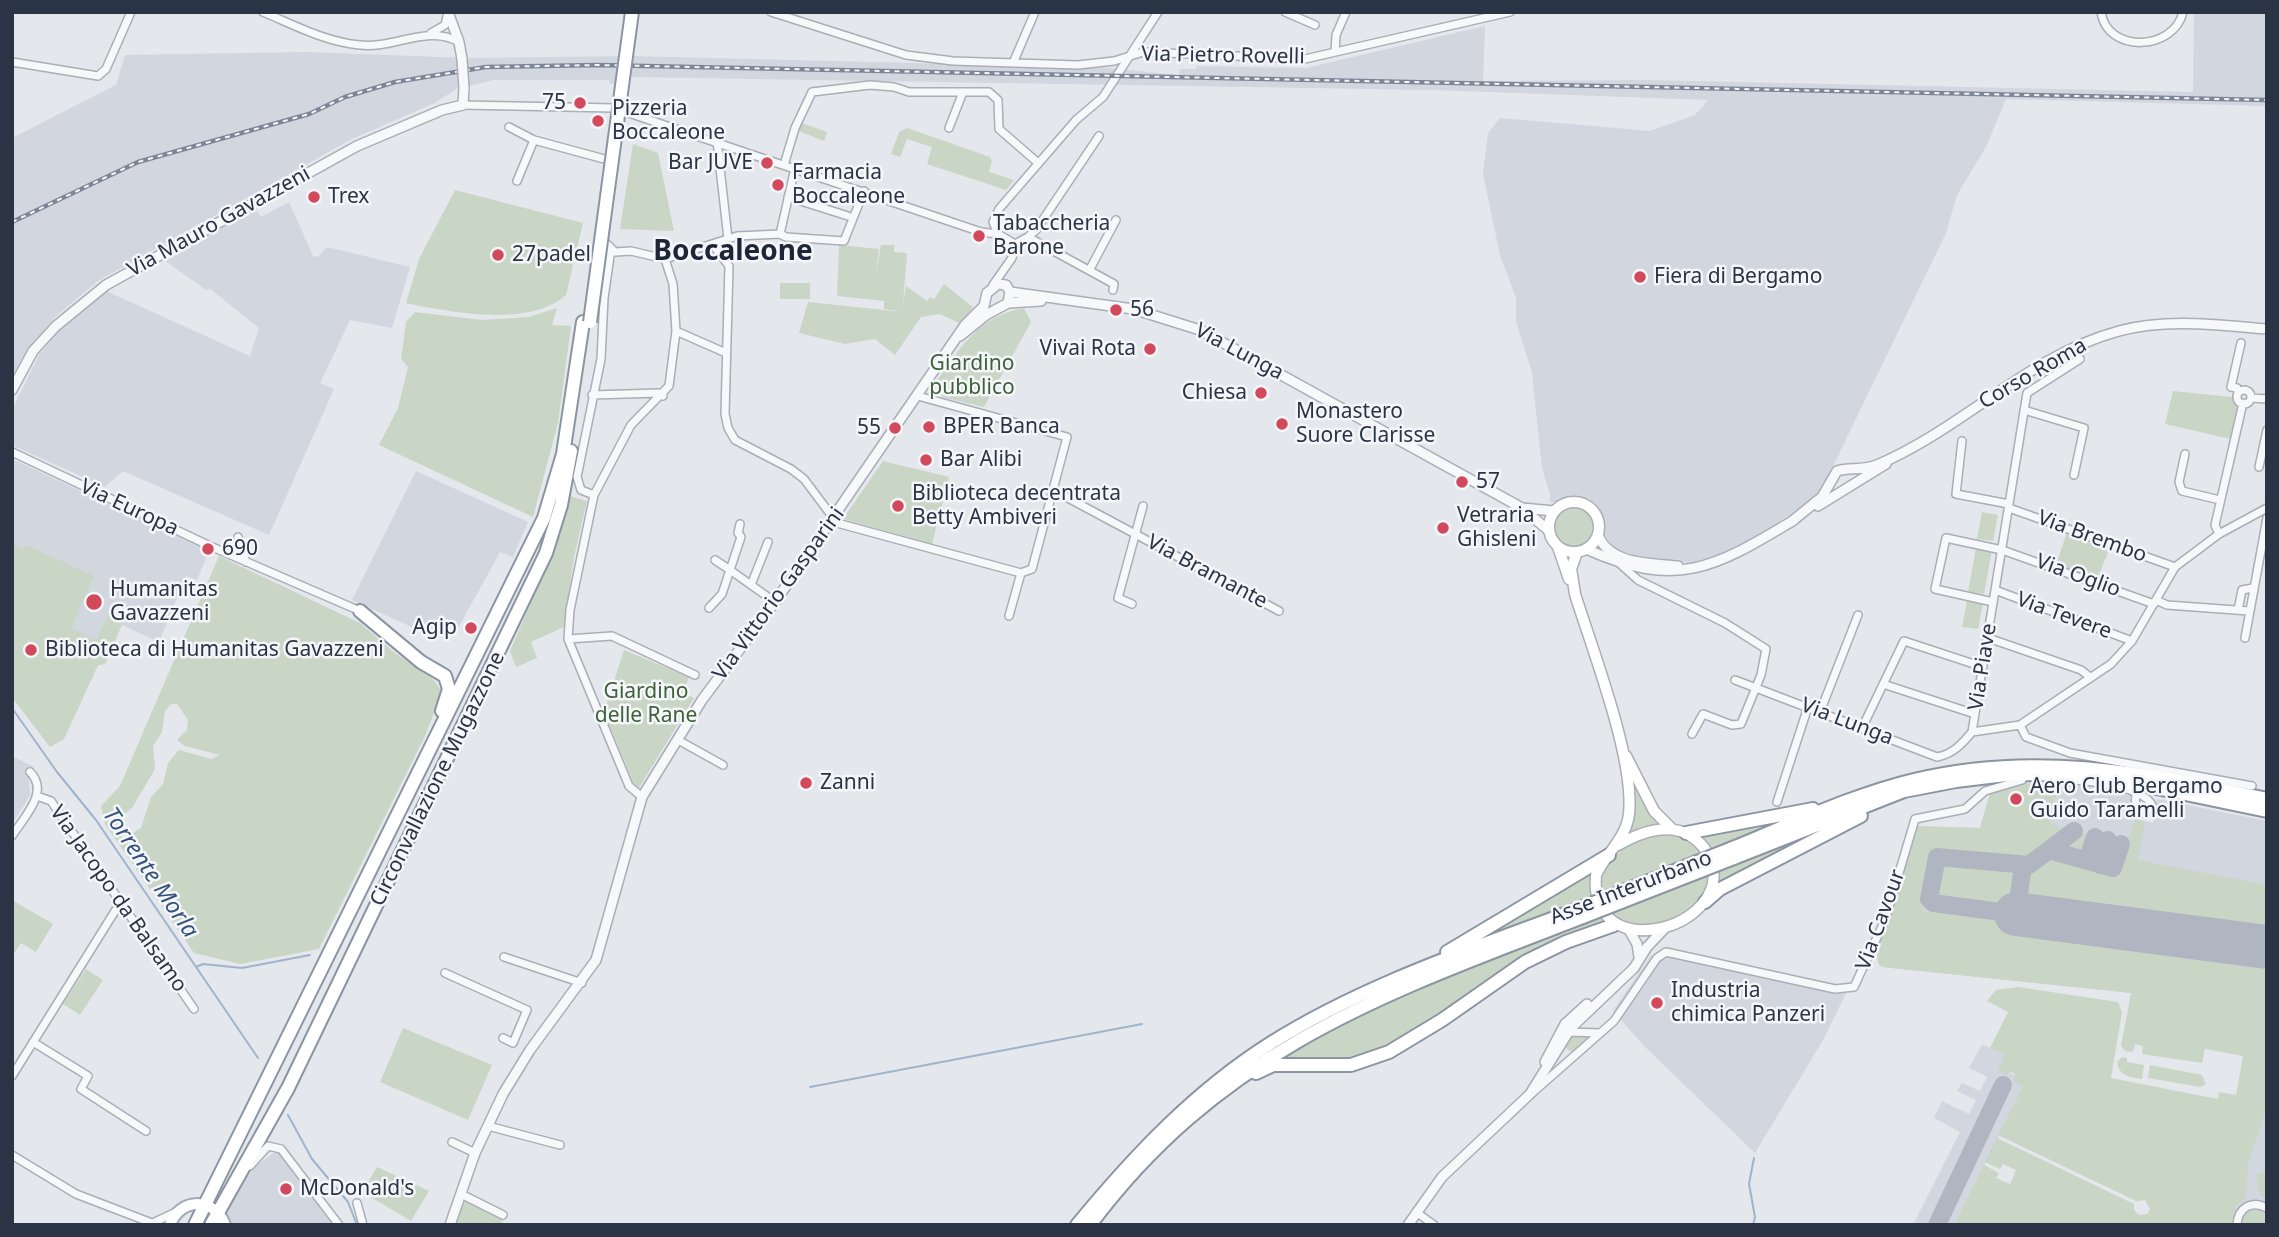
<!DOCTYPE html>
<html>
<head>
<meta charset="utf-8">
<style>
	body { margin:0 }
	#map { position:relative; width:2279px; height:1237px; overflow:hidden; background:#e4e7ec; font-family:"Noto Sans",sans-serif }
	canvas { display:block }
	.frame { position:absolute; inset:0; border:14px solid #2b3445; pointer-events:none }
</style>
</head>
<body>
<div id="map">
<canvas width="2279" height="1237"></canvas>
<div class="frame"></div>
</div>
<script>
const ctx = document.querySelector('canvas').getContext('2d');
ctx.lineJoin = 'round';
function paint(path, color) {
  ctx.fillStyle = color;
  ctx.fill(path, 'evenodd');
}
function trace(path, color, width, dash) {
  ctx.strokeStyle = color;
  ctx.lineWidth = width;
  ctx.lineCap = dash ? 'butt' : 'round';
  ctx.setLineDash(dash || []);
  ctx.stroke(path);
}
function write(font, color, halo, rows, align = 'center') {
  ctx.font = font + ' "Noto Sans",sans-serif';
  ctx.lineWidth = 5;
  ctx.setLineDash([]);
  ctx.textBaseline = 'middle';
  ctx.strokeStyle = halo;
  ctx.fillStyle = color;
  for (const [text, x, y, turn = 0] of rows) {
    ctx.save();
    ctx.translate(x, y);
    ctx.rotate((+turn || 0) * Math.PI / 180);
    ctx.textAlign = isNaN(turn) ? turn : align;
    if (halo) ctx.strokeText(text, 0, 0);
    ctx.fillText(text, 0, 0);
    ctx.restore();
  }
}
paint(new Path2D(`
	M2194,12H2267V106L2006,99L1986,147L1957,195L1946,233L1819,495L1753,539L1719,558L1699,563L1647,560L1614,548L1605,535L1597,505L1589,498L1575,497L1550,503V495L1542,468L1532,373L1516,321V298L1500,255L1483,174L1488,133L1500,118L1650,131L1695,115L1708,100L1433,90L630,77L628,85L610,84L609,80H494L456,89L435,103L352,139L98,281L55,317L21,360L12,377V138L116,85L125,55L307,52L467,58L634,56L1108,68L1179,75L1180,69H1196V66L1306,68L1485,26L1483,81L1649,80L2193,92Z
	M289,202L313,256L318,257L327,247L410,267L392,328L350,320L320,383L334,389L269,535L123,471L105,487L12,445V410L39,355L69,319L106,291L250,356L259,328L210,289L206,290L164,260L254,207L261,217Z
	M12,459L209,551L197,580L186,576L159,642L122,625L105,664L98,665L64,739L50,747L12,697Z
	M416,471L528,522L513,557L500,552L457,630L445,624L436,638L352,600Z
	M12,756L34,767L29,778L30,795L12,824Z
	M2017,783H2071L2086,787L2087,784L2131,796L2128,817L2153,823L2157,799L2267,821V1007L1882,967L1878,963L1877,952L1916,826L1980,828L1990,793Z
	M1667,949L1849,987L1822,1042L1755,1153L1645,1047L1613,1011L1651,955L1654,957Z
	M1982,1044L2005,1055L2010,1071L2024,1087L1954,1225H1913L1960,1132L1934,1118L1942,1101L1969,1114L1976,1100L1957,1091L1962,1083L1980,1091L1987,1077L1969,1068Z
	M2267,1090V1225H2223Z
	M275,1152L292,1156L329,1204L340,1225H230L224,1208L229,1197L256,1166Z`), '#d2d6de');
paint(new Path2D(`
	M802,123L827,132L824,141L799,131Z
	M907,128L990,157L992,161L989,172L1014,180L1006,190L927,164L932,147L907,139L900,157L891,154L899,132Z
	M633,144L658,153L674,231L620,229Z
	M455,190L583,223L566,295C529,328 450,312 406,303L419,259Z
	M839,245L879,249L875,278L881,245H894V252L907,253L903,303L906,286L927,301L930,297L934,299L944,284L973,307L961,324L940,314L921,317L895,355L875,339L845,344L799,333L808,302L903,312L884,309V301L837,296Z
	M780,283H810V299H780Z
	M557,308L552,325L571,326L558,423L533,517L379,445L398,408L408,367L401,359L406,322L415,312L482,320L529,317Z
	M1024,308L1031,322L984,407L942,397V389L936,382C961,347 979,316 1024,308Z
	M2173,391L2232,397L2238,408L2231,439L2165,424Z
	M883,461L949,477L932,544L843,519Z
	M569,496L587,501L574,557L564,627L531,642L537,658L516,667L510,651L554,549Z
	M1553 526a21 21 0 1 1 42 0a21 21 0 1 1-42 0Z
	M1982,512L1998,515L1993,541L1977,539Z
	M2067,532L2110,547L2097,580L2056,565Z
	M12,544L23,549L26,545L94,576L71,628L96,640L108,616L122,624L105,664L98,665L64,739L50,747L12,697Z
	M1976,548L1992,550L1984,594L1968,592Z
	M219,556L360,623L395,653L434,680L442,692L425,736L319,949L240,964L194,953L105,824L101,806L120,786ZM171,704H177L188,720L187,730L177,740L185,746L220,755L211,759L179,750L168,763L163,784L151,797L141,828L123,839L118,827L121,817L132,808L155,769L153,746L162,732L165,711Z
	M1967,601L1983,603L1978,629L1962,627Z
	M624,650L689,677L683,693L694,698L637,791L604,712Z
	M1630,772L1662,825L1627,835Z
	M2017,783L2060,786L2048,815L2052,817L2051,824L2070,830L2026,862L1932,850L1923,911L2267,955V1106L2248,1163L2246,1197L2236,1206L2231,1225H1954L1984,1165L1999,1173L1996,1178L2010,1184L2016,1170L2003,1164L2000,1169L1985,1162L1997,1138L2134,1204V1210L2139,1215L2147,1214L2150,1209L2145,1200L2136,1201L1998,1135L2023,1087L2013,1080L2015,1074L2010,1071L2007,1076L1998,1071L2005,1055L1990,1048L2008,1012L1987,1001L1996,990L2018,987L2118,1002L2122,1012L2111,1078L2218,1099L2219,1092L2236,1095L2243,1056L2205,1049L2202,1063L2142,1054L2143,1046L2135,1044L2133,1052L2125,1051L2121,1046L2131,993L1882,967L1878,963L1877,952L1916,826L1980,828L1990,793Z
	M1802,816L1709,849L1702,835Z
	M2135,819L2145,821L2138,860L2267,885V937L2023,905L2027,873L2050,854L2117,873Z
	M1832,825L1718,884L1717,871Z
	M2078,832L2092,836L2087,853L2082,856L2056,849Z
	M1658,835C1677,834 1689,838 1701,853L1600,892C1603,858 1624,841 1658,835Z
	M1942,859L2012,870L2017,880L2014,904L1935,894L1937,866Z
	M1592,872L1590,897L1491,935L1490,932Z
	M1707,873C1711,917 1638,945 1610,911Z
	M12,900L53,924L36,952L21,943L12,956Z
	M1600,916L1605,924L1579,934L1396,1046L1353,1061L1277,1062L1278,1055L1398,994Z
	M86,969L103,980L80,1015L63,1004Z
	M403,1028L492,1065L468,1120L380,1082Z
	M1573,1035L1587,1036L1590,1039L1572,1052L1564,1047L1569,1036Z
	M2122,1057L2127,1058V1062L2144,1065L2142,1079C2130,1077 2119,1076 2117,1062Z
	M2150,1065L2202,1075L2206,1084L2201,1087L2148,1078Z
	M377,1167L429,1191L411,1221L362,1192Z
	M2267,1171V1201L2260,1195L2256,1175Z
	M465,1200L503,1219L501,1225H456Z
	M2251,1210L2263,1213L2267,1225H2242L2243,1217Z`), '#c9d6c5');
trace(new Path2D(`
	M12,708L57,772L96,820L258,1058
	M196,967L203,964L242,968L310,955
	M810,1087L1142,1024
	M288,1115L312,1159L348,1202L357,1225
	M1753,1225L1755,1217L1749,1184L1754,1158`), '#9fb4cc', 2);
trace(new Path2D(`
	M2049,850L2113,868L2121,844
	M2087,861L2095,837
	M2100,865L2108,840
	M2023,866L2016,914L1933,903L1929,899L1937,857L2029,865L2074,831
	M1937,1225L2003,1085`), '#b0b6c1', 18);
trace(new Path2D(`
	M2016,914L2267,947`), '#b0b6c1', 44);
const minor = new Path2D(`
	M263,12C294,25 326,42 360,45C394,49 428,24 459,42
	M771,12L906,55L953,61L1078,65L1114,61L1143,52L1305,59L1510,12
	M1285,12L1315,25
	M2101,12C2107,54 2174,51 2183,12
	M431,33L445,25L448,12
	M1335,52L1336,35L1346,12
	M12,62L98,76L106,69L131,12
	M1013,63L1035,12
	M463,105L614,108L981,232L998,234L1015,244
	M509,127L534,140
	M949,128L963,92
	M717,141L728,239
	M784,165L795,128L812,92L870,85L894,87L909,92H989L998,100L999,129L1037,162
	M517,181L534,140L608,160
	M788,197L848,216
	M780,234L795,168
	M998,234L993,222L999,209L1076,120L1103,97L1158,12
	M1028,237L1036,230L1099,136
	M601,238L615,252L631,251L665,259L737,236L780,234L786,237L844,241L864,191
	M1015,244L1028,237L1114,284L1113,290
	M713,245L729,266L725,414L728,428L735,440L791,469L804,479L837,523L1021,573
	M1090,269L1116,220
	M993,285L1012,258L1015,244
	M676,331L726,353
	M2237 397a7 7 0 1 1 14 0a7 7 0 1 1-14 0Z
	M2238,392L2237,388L2231,387L2241,343
	M592,395L659,393L663,396
	M918,396L1067,437L1032,569L1021,573
	M2251,398L2267,399
	M2024,410L2084,428L2074,475
	M1962,441L1956,494L2009,504
	M12,452L210,546L360,611
	M2185,454L2179,482L2182,491L2220,500
	M2259,467L2267,430
	M1053,490L1279,611
	M594,495L581,490L577,477L601,359L604,298L611,249
	M2009,508L2175,567
	M740,524L738,533L741,537L730,570L775,602
	M2219,534L2215,525L2243,403
	M238,537L246,562
	M1618,562L1638,580L1725,623L1766,649L1761,675L1741,724L1732,725L1703,714L1692,734
	M751,585L768,542
	M1995,590L2132,641
	M2156,600L2167,605L2249,611
	M1993,602L1935,589L1946,538L2002,550L2154,604
	M1132,604L1118,598L1143,506
	M709,608L722,594L730,570L715,560
	M2238,610L2242,590L2253,588
	M1009,616L1021,573
	M1988,638L2081,670L2090,677
	M2245,638L2267,518
	M568,639L612,636L695,675
	M1735,680L1937,757C1953,754 1962,744 1972,732L2020,725L2111,664L2132,641L2175,567L2219,534L2267,508
	M1883,684L1975,714
	M1820,712L1858,615
	M2020,725L2026,737L2070,753L2252,786
	M1862,728L1904,641L1983,667
	M1972,732L2027,393L2080,359
	M678,740L723,765
	M2072,780C2091,781 2143,787 2152,805L2145,814L2135,808L2136,793
	M37,796L51,801L194,1009
	M642,797L629,786L568,639L570,610L594,495L631,425L669,386L676,331L673,284L665,259
	M1777,802L1808,707
	M12,836C24,817 50,792 30,772
	M504,957L582,983
	M445,973L527,1010L513,1043L503,1038
	M1567,1032L1600,1033
	M33,1042L88,1076L81,1089L146,1131
	M12,1076L120,903
	M1531,1094L1614,1021L1657,958L1666,952L1835,989L1854,987L1885,920L1915,819L1965,809L1985,791L2022,780
	M488,1126L560,1145
	M452,1142L475,1153
	M12,1155L76,1194L157,1225
	M250,1166L268,1146L281,1149L339,1225
	M461,1194L503,1215
	M357,1203L363,1225
	M1416,1212L1434,1225
	M155,1222L176,1212
	M2237,1225C2238,1207 2252,1200 2267,1208`);
const tertiary = new Path2D(`
	M448,12L459,42L462,59
	M1010,292L1133,309L1200,330L1522,508L1548,530
	M1008,303L1041,301
	M12,390L33,351L56,326L106,285L357,146L442,110L463,105L464,88
	M1818,506L1886,464
	M1522,508L1554,511
	M1791,522L1822,497L1837,471C1849,467 1863,471 1877,465C1962,429 2029,355 2119,331C2166,318 2218,325 2267,329
	M1598,534C1608,565 1651,563 1678,566
	M1586,549C1678,590 1714,568 1794,520
	M1629,930L1637,944L1639,957
	M1545,1062L1565,1024L1587,1004
	M450,1225L475,1153L503,1094L530,1050L596,960L642,797L702,700L775,602L965,325L984,306L987,293L998,284L1006,285L1010,292L1008,303L986,315L960,336
	M1408,1225L1442,1177L1530,1094L1571,1028L1634,968L1647,947L1665,928`);
const secondary = new Path2D(`
	M1549 527a25 25 0 1 1 50 0a25 25 0 1 1-50 0Z
	M1558,547L1569,579
	M1577,552L1571,569L1575,594C1592,649 1635,759 1629,814C1626,839 1606,853 1596,875C1588,968 1730,929 1712,864C1708,851 1700,841 1689,835C1666,822 1639,833 1618,845
	M1626,756L1654,811L1672,829`);
const primary = new Path2D(`
	M170,1225C180,1197 215,1197 225,1225`);
const trunk = new Path2D(`
	M360,611L421,662L445,676L449,689L442,711
	M1686,833L1813,809
	M1730,849C1790,825 1851,795 1914,780C2038,750 2145,774 2267,799
	M1734,858L1904,791L1956,781L2014,774L2094,775L2267,811
	M1705,902L1720,889L1861,816
	M1447,952L1609,855
	M1256,1073L1273,1065H1351L1389,1052L1442,1020L1525,962L1566,942L1614,925
	M195,1225L544,518L563,454L583,322
	M211,1225L288,1088L546,553L561,505L571,451
	M1077,1225C1134,1156 1195,1091 1271,1043C1365,984 1475,948 1578,909
	M1090,1225C1222,1048 1386,993 1583,917`);
trace(minor, '#a9aeb7', 10);
trace(tertiary, '#a9aeb7', 12);
trace(secondary, '#a9aeb7', 13);
trace(primary, '#a3abb8', 14);
trace(trunk, '#8b94a3', 16);
trace(minor, '#f7f8fa', 7);
trace(tertiary, '#f7f8fa', 9);
trace(secondary, '#fff', 10);
trace(primary, '#fff', 10);
trace(trunk, '#fff', 12);
const rail = new Path2D(`
	M12,222L138,162L309,114L345,97L395,82L486,67L598,65L2267,100`);
trace(rail, '#7d8696', 4.5);
trace(rail, '#f4f6f9', 2, [5]);
const tertiaryBridge = new Path2D(`
	M462,59L464,88`);
const trunkBridge = new Path2D(`
	M590,322L632,12
	M1578,909L1730,849
	M1583,917L1734,858`);
trace(tertiaryBridge, '#a9aeb7', 12, []);
trace(trunkBridge, '#8b94a3', 16, []);
trace(tertiaryBridge, '#f7f8fa', 9);
trace(trunkBridge, '#fff', 12);
for (const [x, y, r, color] of [
	[580,103,7,"#d1495b"],
	[598,121,7,"#d1495b"],
	[767,163,7,"#d1495b"],
	[778,185,7,"#d1495b"],
	[314,197,7,"#d1495b"],
	[979,236,7,"#d1495b"],
	[498,255,7,"#d1495b"],
	[1640,277,7,"#d1495b"],
	[1116,310,7,"#d1495b"],
	[1150,349,7,"#d1495b"],
	[1261,393,7,"#d1495b"],
	[1282,424,7,"#d1495b"],
	[929,427,7,"#d1495b"],
	[895,428,7,"#d1495b"],
	[926,460,7,"#d1495b"],
	[1462,482,7,"#d1495b"],
	[898,506,7,"#d1495b"],
	[1443,528,7,"#d1495b"],
	[208,549,7,"#d1495b"],
	[94,602,9,"#d1495b"],
	[471,628,7,"#d1495b"],
	[31,650,7,"#d1495b"],
	[806,783,7,"#d1495b"],
	[2016,799,7,"#d1495b"],
	[1657,1003,7,"#d1495b"],
	[286,1189,7,"#d1495b"]
]) {
  const dot = new Path2D();
  dot.arc(x, y, r, 0, 2 * Math.PI);
  ctx.fillStyle = color;
  ctx.fill(dot);
  trace(dot, '#f4f6f9', 2.5);
}
write('21px', '#2b3445', '#f4f6f9', [
	["Via Pietro Rovelli",1223,56,1],
	["Via Mauro Gavazzeni",219,222,-29],
	["Via Lunga",1239,352,28],
	["Corso Roma",2033,374,-30],
	["Via Europa",129,508,25],
	["Via Brembo",2092,537,20],
	["Via Bramante",1207,572,28],
	["Via Oglio",2078,576,20],
	["Via Vittorio Gasparini",779,594,-54],
	["Via Tevere",2064,616,20],
	["Via Piave",1983,667,-81],
	["Via Lunga",1847,722,21],
	["Circonvallazione Mugazzone",438,779,-64],
	["Asse Interurbano",1631,888,-21],
	["Via Jacopo da Balsamo",118,899,55],
	["Via Cavour",1881,920,-70]
]);
write('21px', '#2b3445', '#f4f6f9', [
	["75",566,103,"right"],
	["Pizzeria",612,109],
	["Boccaleone",612,133],
	["Bar JUVE",753,163,"right"],
	["Farmacia",792,173],
	["Boccaleone",792,197],
	["Trex",328,197],
	["Tabaccheria",993,224],
	["Barone",993,248],
	["27padel",512,255],
	["Fiera di Bergamo",1654,277],
	["56",1130,310],
	["Vivai Rota",1136,349,"right"],
	["Chiesa",1247,393,"right"],
	["Monastero",1296,412],
	["Suore Clarisse",1296,436],
	["BPER Banca",943,427],
	["55",881,428,"right"],
	["Bar Alibi",940,460],
	["57",1476,482],
	["Biblioteca decentrata",912,494],
	["Betty Ambiveri",912,518],
	["Vetraria",1457,516],
	["Ghisleni",1457,540],
	["690",222,549],
	["Humanitas",110,590],
	["Gavazzeni",110,614],
	["Agip",457,628,"right"],
	["Biblioteca di Humanitas Gavazzeni",45,650],
	["Zanni",820,783],
	["Aero Club Bergamo",2030,787],
	["Guido Taramelli",2030,811],
	["Industria",1671,991],
	["chimica Panzeri",1671,1015],
	["McDonald's",300,1189]
], 'left');
write('21px', '#3f6138', '#f4f6f9', [
	["Giardino",972,364],
	["pubblico",972,388],
	["Giardino",646,692],
	["delle Rane",646,716]
]);
write('italic 23px', '#34527a', '#f4f6f9', [
	["Torrente Morla",150,873,56]
]);
write('bold 28px', '#1d2536', '#f4f6f9', [
	["Boccaleone",733,252]
]);
</script>
</body>
</html>
